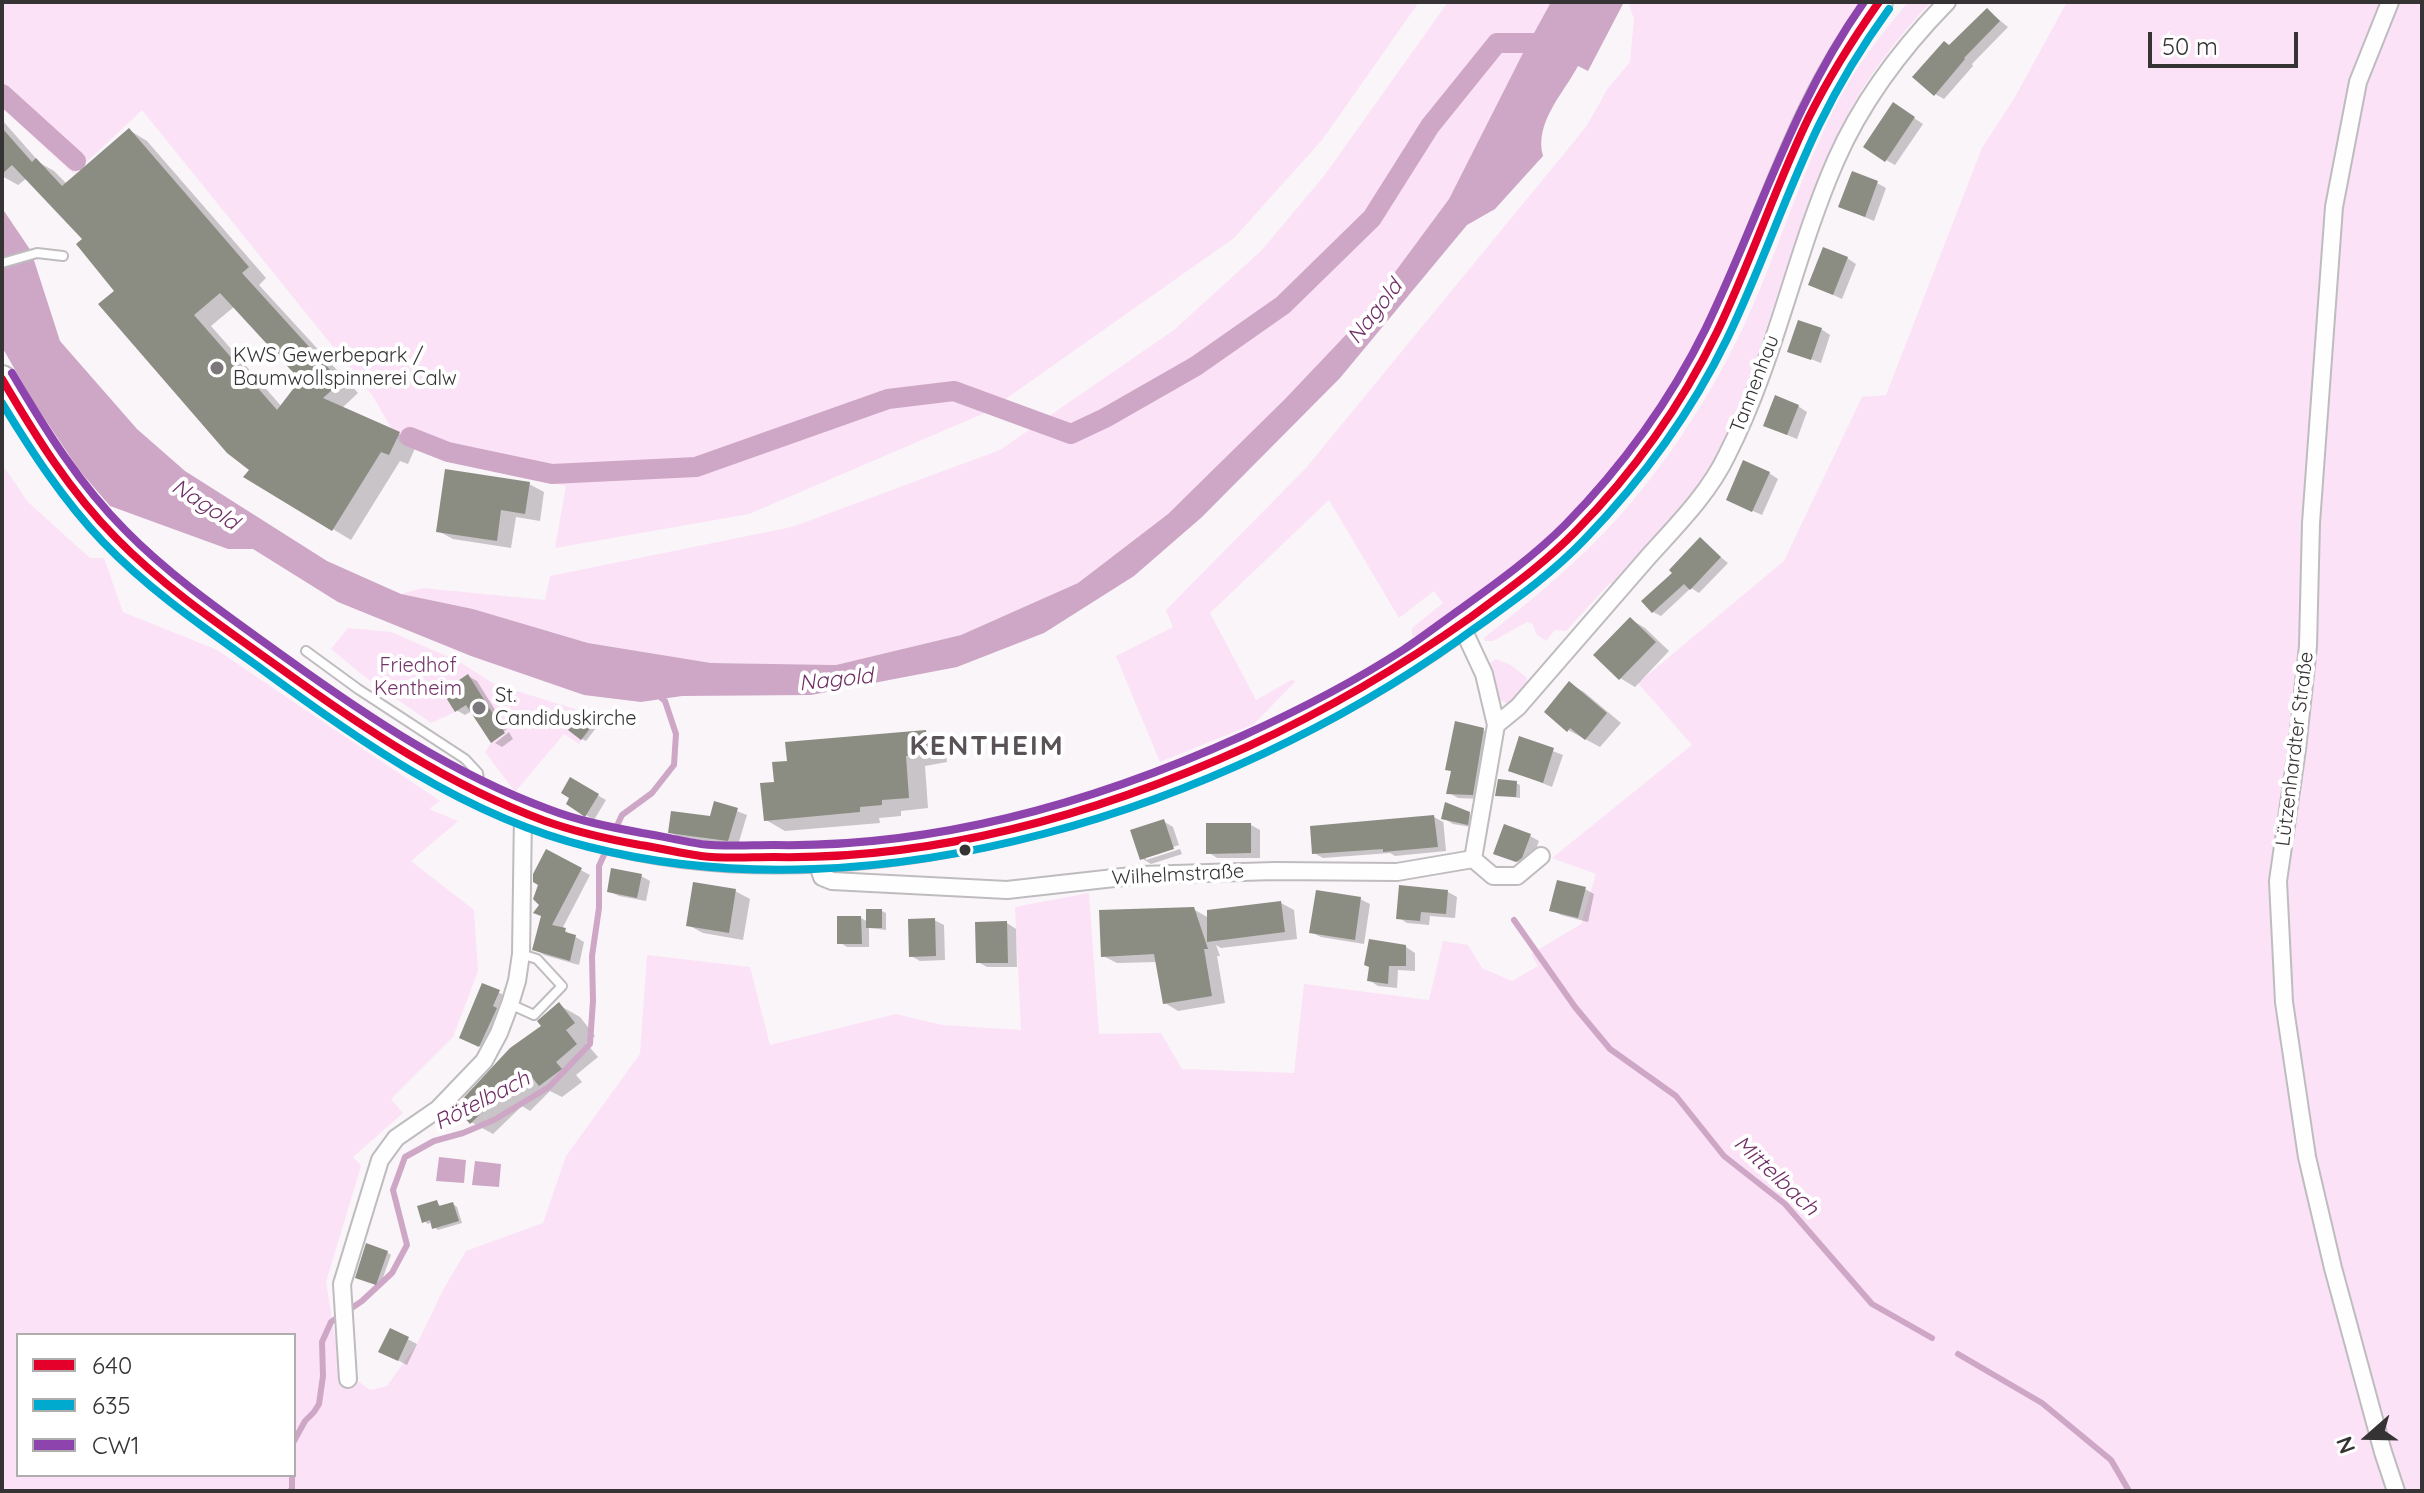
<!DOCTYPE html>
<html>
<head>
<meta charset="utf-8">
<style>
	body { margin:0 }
	#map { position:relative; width:2424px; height:1493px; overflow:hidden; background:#faf5f9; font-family:Quicksand,sans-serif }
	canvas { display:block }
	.frame { position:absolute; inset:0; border:4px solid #363335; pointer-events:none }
	.legend { position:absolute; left:16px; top:1333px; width:280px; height:144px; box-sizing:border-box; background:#fff; border:2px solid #afadae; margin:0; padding:10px 14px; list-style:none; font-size:24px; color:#363335 }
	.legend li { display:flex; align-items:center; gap:16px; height:40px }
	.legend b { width:40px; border:2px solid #afadae }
	.north { position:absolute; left:2328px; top:1397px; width:80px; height:80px; -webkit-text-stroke:6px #fff; paint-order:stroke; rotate:250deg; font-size:22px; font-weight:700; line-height:32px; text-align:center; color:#363335 }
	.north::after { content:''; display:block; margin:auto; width:28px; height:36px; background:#363335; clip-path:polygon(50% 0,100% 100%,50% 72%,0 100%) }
	.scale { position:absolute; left:2148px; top:32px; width:150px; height:36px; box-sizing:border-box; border:4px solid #363335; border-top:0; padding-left:10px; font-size:24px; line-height:28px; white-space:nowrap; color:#363335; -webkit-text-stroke:6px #fff; paint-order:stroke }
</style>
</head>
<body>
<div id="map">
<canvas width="2424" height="1493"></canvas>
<div class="frame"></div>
<ul class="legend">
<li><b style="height:10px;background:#e4002b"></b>640</li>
<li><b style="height:10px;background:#00a9ce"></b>635</li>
<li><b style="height:10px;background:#8e44ad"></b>CW1</li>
</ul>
<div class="north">N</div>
<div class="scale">50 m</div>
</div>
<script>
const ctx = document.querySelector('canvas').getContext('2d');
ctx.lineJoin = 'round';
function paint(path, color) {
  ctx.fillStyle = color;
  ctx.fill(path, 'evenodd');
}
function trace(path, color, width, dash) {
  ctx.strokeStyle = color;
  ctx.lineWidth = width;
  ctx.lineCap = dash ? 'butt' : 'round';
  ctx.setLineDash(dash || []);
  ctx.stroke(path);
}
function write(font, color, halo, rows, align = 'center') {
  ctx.font = font + ' Quicksand,sans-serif';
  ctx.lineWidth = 8;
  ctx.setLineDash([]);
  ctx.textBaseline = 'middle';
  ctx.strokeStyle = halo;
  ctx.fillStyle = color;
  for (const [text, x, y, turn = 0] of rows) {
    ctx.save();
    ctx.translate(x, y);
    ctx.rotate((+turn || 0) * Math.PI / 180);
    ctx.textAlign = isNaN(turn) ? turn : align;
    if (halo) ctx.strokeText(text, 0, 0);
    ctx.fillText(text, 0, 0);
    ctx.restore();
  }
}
paint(new Path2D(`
	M2,2H1419L1322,140L1234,238L987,412L749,514L555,548L566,486L450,462L400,443L372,395L142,110L74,174L2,108Z
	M1448,2H1551L1523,53L1449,199L1358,322L1285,399L1168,514L1078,583L961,635L836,665L711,663L588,643L473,609L401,594L423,588L545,600L550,576L792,527L1000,450L1174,330L1262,250L1324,176Z
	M1628,2H1868L1821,67L1785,145L1715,313L1674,390L1628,456L1587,503L1538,553L1429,636H1412V628L1443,603L1434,591L1399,618L1329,500L1210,613L1256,700L1293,679L1295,682L1254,724L1160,762L1116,656L1173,627L1166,610L1306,468L1586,127L1608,88L1630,62L1634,19Z
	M1908,2H1931C1897,38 1865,79 1843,124C1812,187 1790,257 1768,323C1752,370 1740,421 1713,464C1686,509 1646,546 1612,585L1610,583L1566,631L1555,630L1546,641L1536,634L1533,624L1527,622L1493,641H1485L1484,638C1525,605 1566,572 1603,534C1662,472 1711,397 1747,319C1783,240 1806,155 1850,80C1867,52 1887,27 1908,2Z
	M2067,2H2422V1491H2V464L28,502L90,558H104L123,612L217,650L440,801L429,809L458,821L411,861L474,910L478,971L453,1037L391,1099L403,1113L353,1157L361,1166L326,1282L341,1374L355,1379L370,1390L387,1386L417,1344L443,1290L466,1251L543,1223L566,1156L640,1054L647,955L750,967L770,1045L896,1014L942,1025L1021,1030L1015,907L1089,893L1099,1034L1161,1033L1182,1069L1294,1073L1304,984L1429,1000L1443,941L1468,945L1482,968L1512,981L1538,966L1531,954L1581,924L1596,874L1552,858L1692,745L1638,683L1784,561L1862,397L1886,395L1982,148L2015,97ZM18,1335H294V1475H18Z
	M348,628L391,632L458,661L494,684L601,717L579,744L564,734L515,792L485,752L491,743L505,733L468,674L450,685L454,692L446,696L455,712L431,723L365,677L331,649Z
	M1496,659L1511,665L1527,678L1526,685L1508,704L1500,700L1490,663Z`), '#fbe2f6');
paint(new Path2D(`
	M1551,2H1624L1588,71L1578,66C1563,94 1534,123 1543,156L1495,209L1467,225L1340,378L1202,517L1134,576L1044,633L957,667L811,695L682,696L641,702L584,695L471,656L338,602L253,549H228L110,506L79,470L34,403L2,347V208L31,251L60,341L137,429L185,471L327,561L401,594L473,609L588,643L711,663L836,665L961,635L1078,583L1168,514L1285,399L1358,322L1449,199L1523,53Z
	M439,1157L466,1160L464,1183L436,1181Z
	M475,1161L501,1164L499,1187L472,1185Z`), '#cea7c6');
paint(new Path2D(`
	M1987,10L2008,27L1972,64L1973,66L1944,99L1935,94L1950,47Z
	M1902,110L1923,124L1895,165L1886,160Z
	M2,120L40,163L54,171L67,184L129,130L147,141L266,278L259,285L358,393L341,409L399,434L417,444L408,464L400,461L351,540L246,477L251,469L117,291L85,239L27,178L18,185L2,176ZM235,306L303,380L282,407L211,326Z
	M1877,183L1886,188L1874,221L1841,207Z
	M1847,258L1856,264L1842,299L1820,289Z
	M1821,329L1830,335L1821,363L1790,351Z
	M1798,406L1807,412L1797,439L1775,430Z
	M1769,473L1778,479L1762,515L1737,504Z
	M529,484L544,492L540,521L516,517L511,548L453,539L438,531Z
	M1700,540L1728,563L1699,593L1691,588L1661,616L1653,612L1675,573Z
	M1630,619L1645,628L1669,651L1635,687L1620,678Z
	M468,676L477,681L507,729L493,739V743L472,711L465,715L456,710Z
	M1570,684L1584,692L1621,723L1600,747L1568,730Z
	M585,719L596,728L586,741L582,739Z
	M1483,730L1493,735L1482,799L1458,798L1449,793L1453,772L1447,769Z
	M509,732L513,739L502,747L495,743Z
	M925,732L945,743L947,762L925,766L928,808L901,811V816L879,818L880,823L785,831L766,820L776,784Z
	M1521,739L1563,755L1552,787L1510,770Z
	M571,780L606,800L594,820L568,804L572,798Z
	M1516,783L1520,785V798L1497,795Z
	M716,803L747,815L738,845L679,837L670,832L711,818Z
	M1469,814L1479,819L1477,828L1453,824L1443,818Z
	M1434,817L1443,822V819L1446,851L1395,856L1390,853L1323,858L1314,853Z
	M1163,821L1173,827L1179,845L1146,856V860L1180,849L1182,854L1151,864L1141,858Z
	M1251,825L1260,830V858H1217L1208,852Z
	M1530,836L1539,841L1531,863L1527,866L1495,853Z
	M547,852L590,875L562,929L584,942L579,965L544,955L535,949L543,916L542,904Z
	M641,876L650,881L646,901L619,896L609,891Z
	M1585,889L1594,894L1588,922L1561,915L1551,910Z
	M735,891L750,899L743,940L703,933L688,925Z
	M1448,892L1457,897L1455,918L1430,916L1429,925L1407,923L1398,917Z
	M1360,899L1370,904L1364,944L1321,937L1311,932Z
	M1281,903L1294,910L1297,939L1221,948L1216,945L1220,956H1217L1225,1003L1178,1011L1165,1003L1157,962L1117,963L1103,956L1193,909L1209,918Z
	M882,911L886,913V930L869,928V947H847L839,942L861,918L868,922Z
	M934,920L944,925L945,960L920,961L911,956Z
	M1007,923L1016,929L1017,967H987L978,962Z
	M1406,947L1415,953V971L1398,970L1397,988L1378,986L1369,980L1371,967Z
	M483,985L508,997L489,1050L470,1042Z
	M559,1005L580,1017L595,1036L586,1043L598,1057L576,1075L582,1082L562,1097L550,1091L530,1111L522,1106L493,1134L471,1122Z
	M437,1202L442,1208L453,1204L457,1207L462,1223L438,1230L434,1227L432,1222L428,1224L424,1221Z
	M387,1252L391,1255L380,1286L362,1279Z
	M390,1330L417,1344L407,1365L390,1356Z`), '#0003');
trace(new Path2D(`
	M614,832L622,815L652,793L674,765L676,734L665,701L659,696
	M1514,920L1575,1007L1610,1049L1676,1096L1724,1156L1785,1204L1872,1304L1932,1338
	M1958,1354L2042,1403L2111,1460L2129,1491
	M294,1441L305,1421L314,1412L319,1404L323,1376L322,1342L331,1322L362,1301L392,1273L407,1245L393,1190L405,1157L434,1141L463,1133L494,1120L549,1087L590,1044L593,1001L592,956L599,908V866L608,846
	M290,1491L292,1489V1475`), '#cea7c6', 6);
trace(new Path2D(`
	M2,94L76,161
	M410,437L448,452L552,474L696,467L888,399L954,391L1071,434L1105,418L1196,366L1283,305L1372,218L1430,126L1497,43H1553`), '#cea7c6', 20);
paint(new Path2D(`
	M1987,8L2000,21L1964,58L1965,59L1934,96L1912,77L1944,41L1949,45Z
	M1893,102L1915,117L1885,162L1863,147Z
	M2,128L32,162L36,158L62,186L129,128L249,267L242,273L341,382L323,398L400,432L389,455L381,452L332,531L243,477L249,470L227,453L98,304L114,291L76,244L82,239L12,165L2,174ZM220,293L300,380L277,410L194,315Z
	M1852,171L1878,181L1865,217L1838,207Z
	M1823,247L1848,257L1833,295L1808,285Z
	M1798,320L1822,328L1811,360L1787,352Z
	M1775,395L1799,405L1787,435L1763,426Z
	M1743,460L1770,472L1752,512L1726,500Z
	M445,469L530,482L525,514L501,510L497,541L436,532Z
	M1700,537L1721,557L1690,590L1684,584L1652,613L1641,601L1672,573L1669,570Z
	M1630,617L1656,642L1619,680L1593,655Z
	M468,674L505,733L491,743L466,705L455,712L445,696L454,692L450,686Z
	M1569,681L1607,713L1585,740L1570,728L1567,732L1544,712Z
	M581,714L593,724L581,740L568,730Z
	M1455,721L1484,728L1473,795L1446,794L1451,771L1445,770Z
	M926,730L928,752L906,756L909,798L882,800V805L860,807V812L764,821L760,783L774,782L772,762L787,761L785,742Z
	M1519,736L1554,748L1543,783L1508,771Z
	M570,777L599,794L585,817L566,804L569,798L561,793Z
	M1498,779L1517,781L1516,797L1495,796Z
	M714,801L738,808L728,841L668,833L671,811L710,816Z
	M1445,802L1470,812L1468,825L1441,819Z
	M1434,815L1438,847L1383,852V849L1312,854L1310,826Z
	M1164,819L1174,849L1140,860L1130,830Z
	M1206,823H1251V853L1206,854Z
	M1504,824L1531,834L1522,858L1516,862L1493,854Z
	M546,849L582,868L552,925L566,928L565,932L576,935L570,961L532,950L541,916L533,913L539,905L533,899L538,885L533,882V874Z
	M611,868L642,874L637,898L607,892Z
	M1557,880L1586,887L1578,918L1549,911Z
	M693,882L736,889L729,933L686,926Z
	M1399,885L1448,890L1446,914L1421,912L1420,921L1396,919Z
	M1316,890L1361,897L1355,940L1309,933Z
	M1281,901L1285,932L1207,942V910Z
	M1194,907L1208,949H1204L1212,996L1163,1004L1154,954L1101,957L1099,910Z
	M866,909H882V928H866Z
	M837,916H861L862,944H837Z
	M935,918L936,956L909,957L908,919Z
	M1007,921L1008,963H976L975,922Z
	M1369,939L1406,945V966H1389L1388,984L1367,981L1369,967L1364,965Z
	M482,983L500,990L493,1006L497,1008L479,1047L459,1038Z
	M559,1002L575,1023L566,1030L577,1044L556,1062L562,1069L539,1086L531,1076L507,1100L501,1094L470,1124L455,1107L510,1048L541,1026L537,1021Z
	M437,1200L439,1206L453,1202L459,1221L432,1229L430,1220L422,1223L417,1206Z
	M366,1243L388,1251L376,1285L355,1278Z
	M390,1328L409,1337L398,1361L378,1352Z`), '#8b8c82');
const lane = new Path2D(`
	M2,263L37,253L63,256
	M306,651L358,689L465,759L478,773L480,786
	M510,1004L534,1015L562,986L537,959L521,954`);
const street = new Path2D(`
	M2390,2L2358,82L2334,207L2311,523L2308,646L2297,749L2278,881L2284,1002L2307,1157L2333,1268L2383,1452L2396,1491
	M1462,627L1484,674L1496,725L1473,859
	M1496,725L1518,707C1562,656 1606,606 1649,556C1677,525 1709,493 1727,455C1775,361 1794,256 1836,160C1862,101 1902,48 1947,2
	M816,859L822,877L832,881L1007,890L1141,875L1275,871L1397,872L1473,859L1493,876H1517L1541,856
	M348,1379L342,1284L380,1160L396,1138L438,1109L484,1061L499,1033L510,1004L517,981L521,954L523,813`);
const primary = new Path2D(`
	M2,379C35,436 70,491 116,538C162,584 218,622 270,661C369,733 472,803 592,836C883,917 1272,778 1501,595C1527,575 1553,555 1576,531C1634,472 1681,406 1717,332C1770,221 1802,100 1879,2`);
trace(lane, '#bfbcbf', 12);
trace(street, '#bfbcbf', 20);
trace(primary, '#bfbcbf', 30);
trace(lane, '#fefefe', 8);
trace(street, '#fefefe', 16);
trace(primary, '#fefefe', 26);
trace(new Path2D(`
	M2,379C35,435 70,492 116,538C165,588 224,628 280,668C363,728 448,785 545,821C576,832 607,839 640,845C660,848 680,853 701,856C725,859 750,857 774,857C938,860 1101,813 1249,746C1329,709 1399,668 1471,617C1507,590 1544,564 1576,531C1633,473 1681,406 1717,332C1751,262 1775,187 1809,117C1829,77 1853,39 1879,2`), '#e4002b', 8);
trace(new Path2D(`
	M2,403C32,452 63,500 103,542C148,589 203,627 256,665C356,739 466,817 589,847C878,920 1223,808 1460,639C1503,608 1548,578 1585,539C1642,480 1691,413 1727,339C1761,269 1785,195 1819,125C1839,84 1862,46 1889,9`), '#00a9ce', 8);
trace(new Path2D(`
	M12,373C45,429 79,484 125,530C173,579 231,618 286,658C368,717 453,774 548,809C579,821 610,827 642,833C662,836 682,841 701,844C725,847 750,845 774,845C935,848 1096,802 1242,736C1297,711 1352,683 1403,650C1423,637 1442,622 1462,608C1498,582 1534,556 1565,525C1622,467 1670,401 1706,328C1760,216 1791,106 1864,2`), '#8e44ad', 8);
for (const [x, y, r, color] of [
	[217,368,8,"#7b777a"],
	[479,708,8,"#7b777a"],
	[965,850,7,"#363335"]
]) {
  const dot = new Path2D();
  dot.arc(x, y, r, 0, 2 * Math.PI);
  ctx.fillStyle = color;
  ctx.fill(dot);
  trace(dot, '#fff', 3);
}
write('20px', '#363335', '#fff', [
	["KWS Gewerbepark /",233,356],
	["Baumwollspinnerei Calw",233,379],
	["St.",495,696],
	["Candiduskirche",495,719]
], 'left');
write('20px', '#363335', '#fff', [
	["Tannenhau",1755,384,-69],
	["Lützenhardter Straße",2295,749,-83],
	["Wilhelmstraße",1178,875,-3]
]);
write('20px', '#743369', '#fff', [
	["Friedhof",418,666],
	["Kentheim",418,689]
]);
write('italic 22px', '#6e2d64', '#fff', [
	["Nagold",1375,312,-52],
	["Nagold",205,505,33],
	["Nagold",836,680,-6],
	["Rötelbach",482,1101,-27],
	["Mittelbach",1776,1176,43]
]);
ctx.letterSpacing = '2px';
write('bold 28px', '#595257', '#fff', [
	["KENTHEIM",987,747]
]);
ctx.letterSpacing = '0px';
</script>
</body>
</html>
